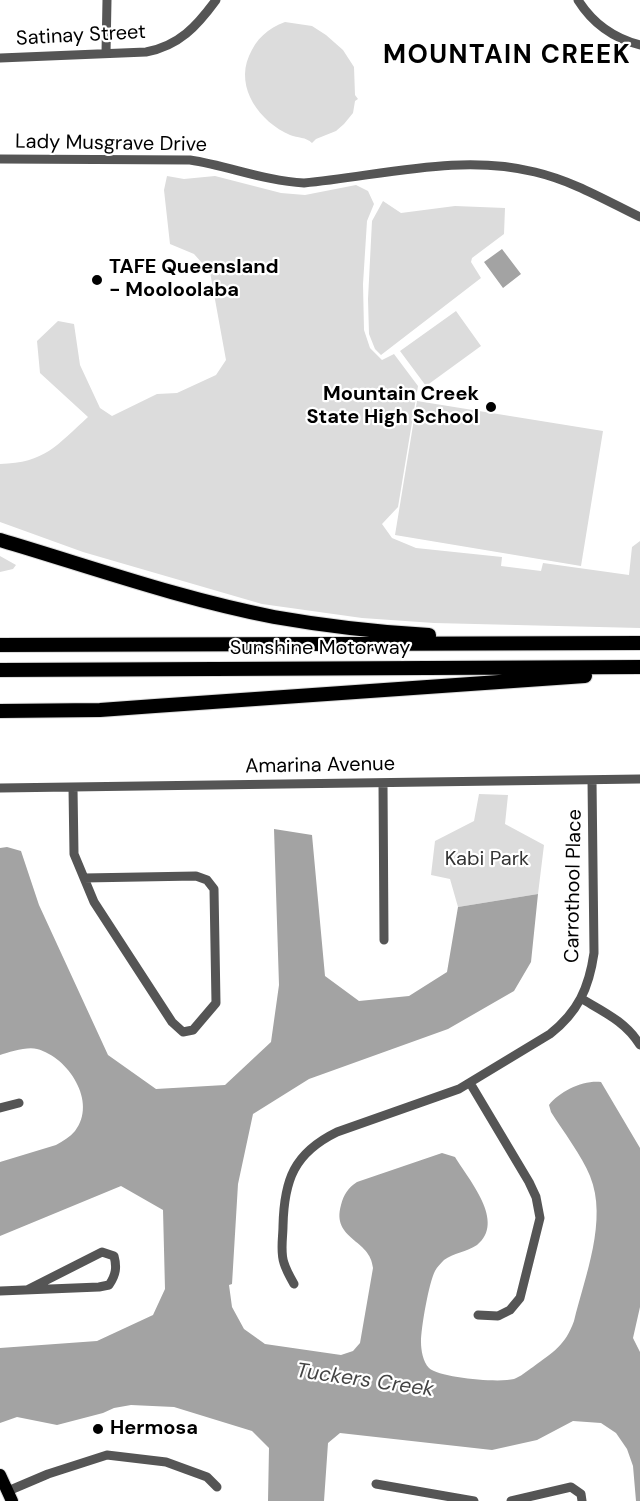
<!DOCTYPE html>
<html>
<head>
<meta charset="utf-8">
<style>
	body { margin:0 }
	canvas { display:block; background:#fff }
</style>
</head>
<body>
<canvas width="640" height="1501"></canvas>
<script>
const ctx = document.querySelector('canvas').getContext('2d');
ctx.lineJoin = 'round';
function paint(path, color) {
  ctx.fillStyle = color;
  ctx.fill(path, 'evenodd');
}
function trace(path, color, width, dash) {
  ctx.strokeStyle = color;
  ctx.lineWidth = width;
  ctx.lineCap = dash ? 'butt' : 'round';
  ctx.setLineDash(dash || []);
  ctx.stroke(path);
}
function write(font, color, halo, rows, align = 'center') {
  ctx.font = font + ' "DM Sans",sans-serif';
  ctx.lineWidth = 4.5;
  ctx.setLineDash([]);
  ctx.textBaseline = 'middle';
  ctx.strokeStyle = halo;
  ctx.fillStyle = color;
  for (const [text, x, y, turn = 0] of rows) {
    ctx.save();
    ctx.translate(x, y);
    ctx.rotate((+turn || 0) * Math.PI / 180);
    ctx.textAlign = isNaN(turn) ? turn : align;
    if (halo) ctx.strokeText(text, 0, 0);
    ctx.fillText(text, 0, 0);
    ctx.restore();
  }
}
paint(new Path2D(`
	M285,22L312,26L326,35L343,50L354,67L355,95L358,99L355,101L353,113L344,124L336,131L316,139L312,143C306,137 298,138 290,135C260,122 235,88 249,56C256,39 268,28 285,22Z
	M167,176L184,179L215,176L281,193L305,195L356,185L368,191L374,204L367,221L363,284L364,330L370,348L382,360L394,354L418,386L398,507L382,524L392,538L416,548L502,557L501,566L541,571L543,563L629,575L632,547L640,541V628L434,623L362,618L262,604L83,552L0,522V464C45,463 57,445 88,417L40,373L37,341L58,321L74,324L80,365L100,408L112,416L157,394L177,393L216,375L226,360L210,272L194,254L170,244L164,190Z
	M383,201L401,213L455,206L505,208L504,234L472,258L471,262L481,278L381,355L375,349L369,334L368,299L372,221Z
	M456,311L481,346L426,386L400,351Z
	M417,401L603,431L581,566L395,535Z
	M0,556L16,565L13,569L0,572Z
	M479,794L508,795L505,824L544,845L538,894L458,907L450,879L431,875L435,841L474,821Z`), '#dcdcdc');
paint(new Path2D(`
	M502,249L521,274L503,288L484,262Z
	M274,829L312,835L325,976L359,1001L409,996L447,972L458,907L538,894L531,962L514,991L448,1029L309,1079L253,1114L238,1184L232,1284L229,1285L232,1307L244,1329L265,1344L341,1355L353,1351L360,1343L373,1268C371,1239 331,1240 341,1205C344,1194 348,1188 357,1182L442,1153L455,1157C469,1180 506,1222 477,1245C467,1252 453,1253 444,1260C441,1263 437,1267 435,1271C429,1282 421,1328 421,1342C421,1350 423,1362 429,1368C440,1378 499,1383 514,1379C520,1377 527,1371 533,1367C553,1352 565,1346 574,1321C585,1276 608,1220 590,1176C582,1156 563,1131 551,1112L549,1105C560,1091 583,1080 601,1082L640,1148V1307L633,1338L640,1352V1501H636L633,1466L627,1449L616,1433L601,1423L573,1421L537,1440L492,1450L340,1433L328,1443L324,1501H268L269,1448L252,1431L174,1407L131,1405L114,1408L103,1413L57,1425L17,1417L0,1423V1348L97,1341L153,1315L165,1289L163,1210L121,1186L0,1236V1162L56,1145C63,1141 70,1137 75,1131C98,1102 68,1057 37,1049C28,1046 9,1052 0,1055V848L7,847L21,851L39,905L108,1055L156,1089L225,1085L271,1042L279,985Z`), '#a3a3a3');
const major = new Path2D(`
	M0,1475L12,1501`);
const highway = new Path2D(`
	M0,540C91,567 181,599 274,617C325,626 377,632 429,635
	M0,645L640,643
	M0,670L640,667
	M0,711L100,710L155,706L585,676`);
trace(major, '#dbdbdb', 14);
trace(highway, '#dbdbdb', 16);
trace(new Path2D(`
	M578,0C593,24 613,38 640,45
	M106,53L107,0
	M0,58L146,52C179,46 197,26 216,0
	M0,159L190,160C229,166 265,181 304,183C380,176 460,153 535,172C573,181 605,200 640,217
	M383,783L384,940
	M0,788L640,779
	M73,788L74,854L94,902L172,1022L183,1032L193,1030L216,1003L214,889L207,880L196,876L84,878
	M582,999C604,1012 626,1022 640,1045
	M470,1083L529,1182L536,1197L540,1218L520,1298L510,1310L498,1316L478,1315
	M0,1108L19,1103
	M294,1284C290,1277 286,1270 284,1263C280,1252 283,1237 283,1226C284,1180 294,1153 337,1132L459,1089L550,1034C578,1012 589,988 594,953L592,780
	M0,1291L99,1287L109,1285C116,1275 117,1267 114,1256L102,1252L27,1290
	M376,1484L474,1501
	M8,1491L48,1474L107,1455L166,1462L207,1477L217,1487
	M511,1501L571,1487L581,1494L582,1501`), '#555', 9);
trace(major, '#000', 12);
trace(highway, '#000', 14);
for (const [x, y, r, color] of [
	[97,280,6,"#000"],
	[491,407,6,"#000"],
	[98,1429,6,"#000"]
]) {
  const dot = new Path2D();
  dot.arc(x, y, r, 0, 2 * Math.PI);
  ctx.fillStyle = color;
  ctx.fill(dot);
  trace(dot, '#fff', 2);
}
write('20px', '#000', '#fff', [
	["Satinay Street",81,36,-3],
	["Lady Musgrave Drive",111,144,1],
	["Sunshine Motorway",320,649],
	["Amarina Avenue",320,766,-1],
	["Carrothool Place",574,886,-89]
]);
write('bold 20px', '#000', '#fff', [
	["TAFE Queensland",109,268],
	["- Mooloolaba",109,291],
	["Mountain Creek",479,395,"right"],
	["State High School",479,418,"right"],
	["Hermosa",110,1429]
], 'left');
write('20px', '#333', '#fff', [
	["Kabi Park",487,860]
]);
write('italic 21px', '#444', '#fff', [
	["Tuckers Creek",365,1381,8]
]);
ctx.letterSpacing = '1.5px';
write('bold 26px', '#000', '#fff', [
	["MOUNTAIN CREEK",507,56]
]);
ctx.letterSpacing = '0px';
</script>
</body>
</html>
